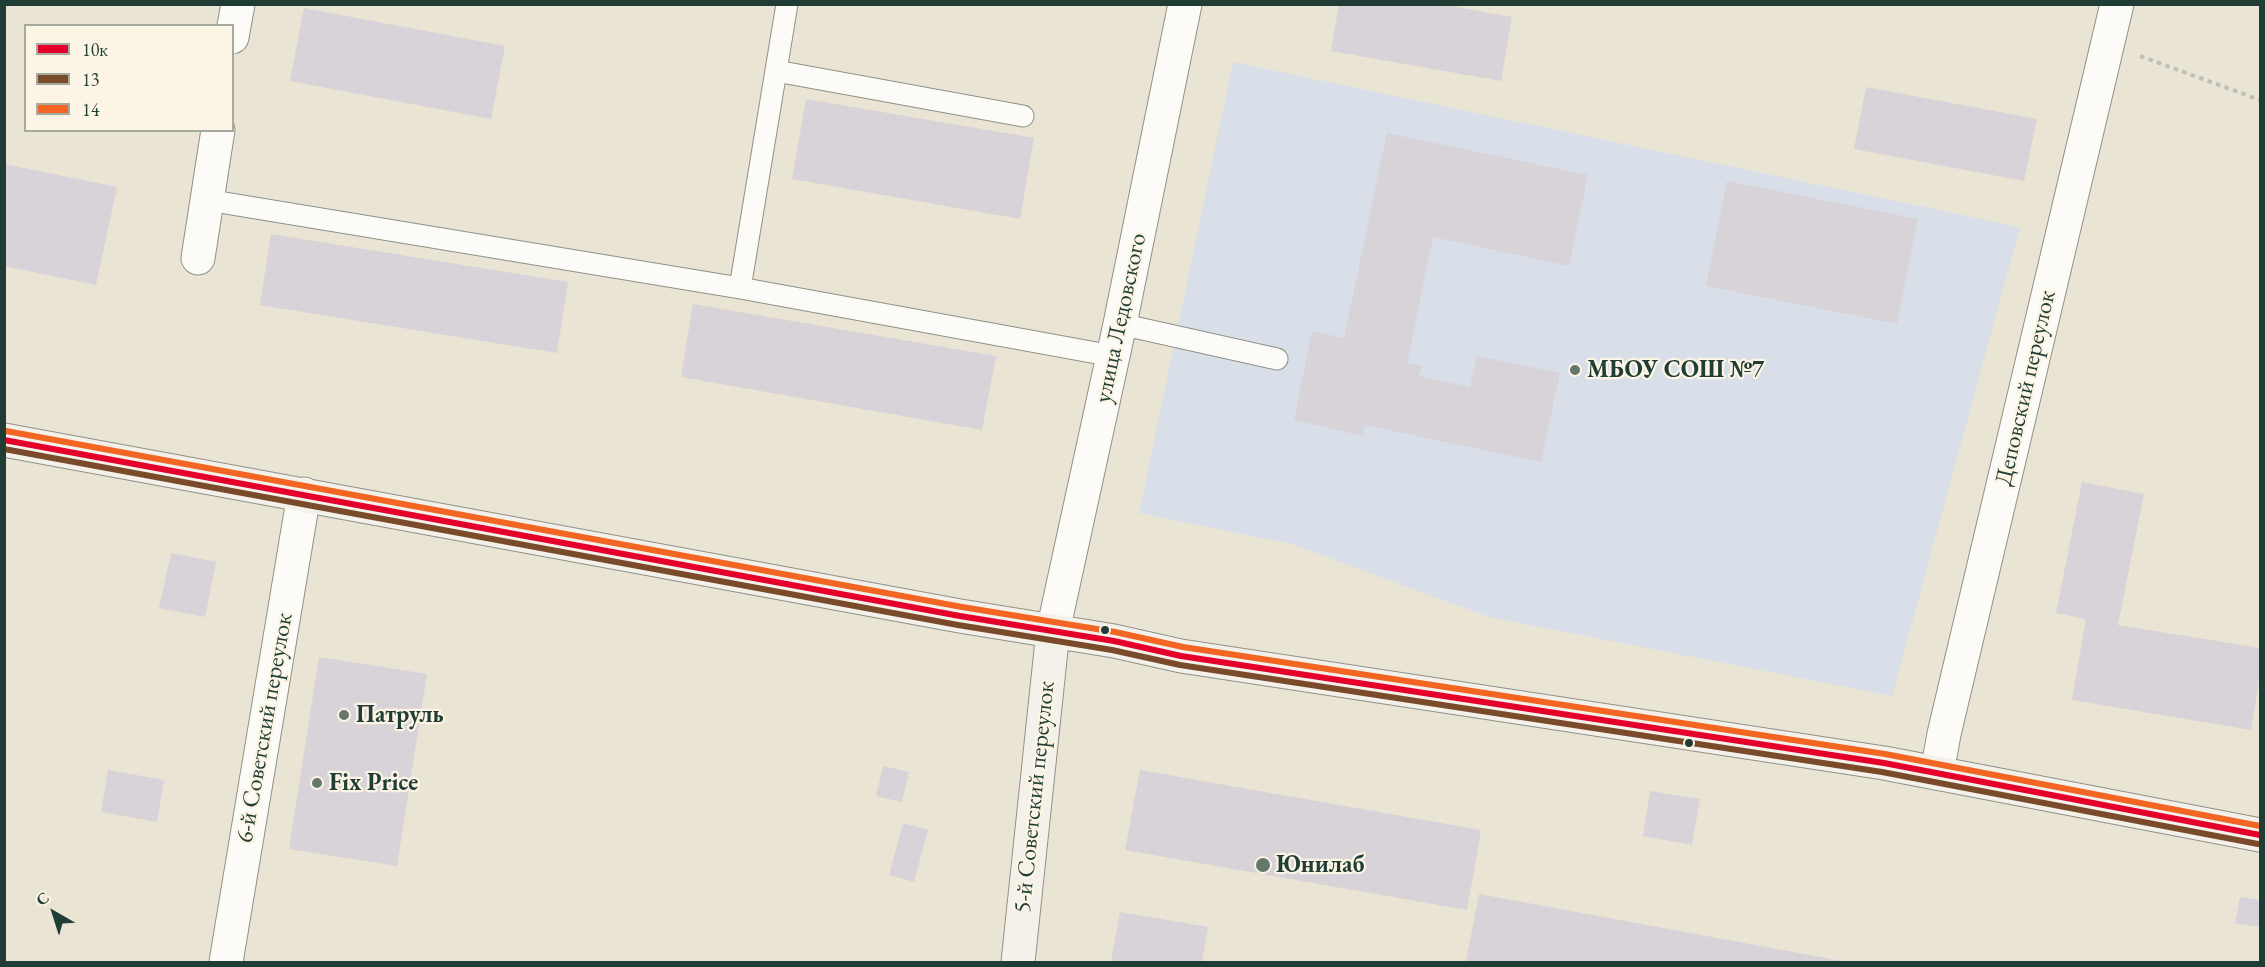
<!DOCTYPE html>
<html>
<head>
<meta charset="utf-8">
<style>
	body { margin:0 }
	#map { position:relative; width:2265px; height:967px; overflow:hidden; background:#e9e4d3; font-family:"EB Garamond",serif }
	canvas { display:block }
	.frame { position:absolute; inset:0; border:6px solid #1f3d34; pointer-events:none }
	.legend { position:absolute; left:24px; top:24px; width:210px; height:108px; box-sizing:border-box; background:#fcf5e5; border:2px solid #a4ab9e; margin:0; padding:8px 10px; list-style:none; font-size:18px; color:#1f3d34 }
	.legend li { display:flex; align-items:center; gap:12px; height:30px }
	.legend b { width:30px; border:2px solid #a4ab9e }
	.north { position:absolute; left:24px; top:883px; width:60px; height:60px; -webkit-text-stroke:4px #fcf5e5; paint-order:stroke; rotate:321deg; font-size:16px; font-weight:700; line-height:24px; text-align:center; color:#1f3d34 }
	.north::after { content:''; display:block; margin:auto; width:21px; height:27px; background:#1f3d34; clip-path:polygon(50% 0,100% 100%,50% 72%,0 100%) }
</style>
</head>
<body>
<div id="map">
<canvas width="2265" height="967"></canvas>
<div class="frame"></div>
<ul class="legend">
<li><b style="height:8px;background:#e4002b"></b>10к</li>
<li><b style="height:8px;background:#7a4b2a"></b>13</li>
<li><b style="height:8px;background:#f26522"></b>14</li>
</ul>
<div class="north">С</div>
</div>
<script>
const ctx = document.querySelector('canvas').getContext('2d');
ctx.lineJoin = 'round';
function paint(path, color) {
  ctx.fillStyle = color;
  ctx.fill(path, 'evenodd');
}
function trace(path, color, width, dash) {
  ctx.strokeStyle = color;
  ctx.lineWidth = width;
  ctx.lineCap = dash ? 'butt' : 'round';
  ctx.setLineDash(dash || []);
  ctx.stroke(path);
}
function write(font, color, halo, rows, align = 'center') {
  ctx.font = font + ' "EB Garamond",serif';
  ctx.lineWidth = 4.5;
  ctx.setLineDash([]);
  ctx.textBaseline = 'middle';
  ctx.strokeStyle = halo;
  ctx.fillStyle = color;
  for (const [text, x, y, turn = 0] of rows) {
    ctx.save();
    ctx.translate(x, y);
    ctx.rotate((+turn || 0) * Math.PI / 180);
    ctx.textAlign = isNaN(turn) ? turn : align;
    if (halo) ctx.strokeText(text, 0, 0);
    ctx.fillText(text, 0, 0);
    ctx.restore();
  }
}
paint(new Path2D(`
	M1233,62L2020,227L1892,696L1489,617L1291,544L1139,513Z`), '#d9dfe8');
paint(new Path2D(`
	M1339,4H1439L1512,17L1501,81L1331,51Z
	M304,8L505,46L491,119L290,81Z
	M1866,87L2037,119L2024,181L1854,149Z
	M806,99L1034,138L1020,219L792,179Z
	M1387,133L1588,175L1569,266L1433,237L1407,363L1422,366L1419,376L1470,387L1477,356L1560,373L1541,462L1364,425L1363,436L1294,420L1312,331L1344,338Z
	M4,164L117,187L96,285L4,266Z
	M1727,181L1918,219L1897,324L1706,286Z
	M271,234L568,282L557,353L260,305Z
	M693,304L996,356L982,430L681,377Z
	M2082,482L2144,494L2118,625L2260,648V675L2251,730L2072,700L2086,619L2056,613Z
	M171,553L216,562L205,617L159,608Z
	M319,657L427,674L397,866L289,849Z
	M883,766L909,772L902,802L876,796Z
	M108,770L164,780L157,822L101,812Z
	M1140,770L1481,830L1467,910L1125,850Z
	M1650,791L1700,799L1692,845L1643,836Z
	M903,823L928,830L914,882L889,875Z
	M1479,894L1842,961V962H1466Z
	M2240,897L2260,900V927L2235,923Z
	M1120,912L1208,927L1202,962H1111Z`), '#d7d3d8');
const lane = new Path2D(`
	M776,71L1023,116
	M207,200L740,288L1113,356
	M740,288L787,4
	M1120,324L1277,359`);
const street = new Path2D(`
	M232,37L238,4
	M198,258L218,130
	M1053,631L1120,324L1185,4
	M1937,773L1944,734L2117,4
	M226,962L304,494`);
const secondary = new Path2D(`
	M4,440L960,616L1114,641L1181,656L1884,763L2260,835
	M1018,962L1053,631`);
trace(lane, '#8f9288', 23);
trace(street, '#8f9288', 35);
trace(secondary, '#8f9288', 35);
trace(new Path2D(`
	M2140,56L2260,100`), '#bdbfbb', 4, [4.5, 4.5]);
trace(lane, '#fcfbf8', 21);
trace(street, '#fcfbf8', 33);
trace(secondary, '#f3f1ea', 33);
trace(new Path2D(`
	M4,440L960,616L1114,641L1181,656L1884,763L2260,835`), '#e4002b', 6);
trace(new Path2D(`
	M4,449L958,625L1112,650L1180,665L1882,772L2258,844`), '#7a4b2a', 6);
trace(new Path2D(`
	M6,431L962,607L1115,632L1183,647L1885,754L2260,826`), '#f26522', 6);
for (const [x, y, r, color] of [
	[1575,370,6,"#66776c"],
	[1105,630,5,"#1f3d34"],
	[344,715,6,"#66776c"],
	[1689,743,5,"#1f3d34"],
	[317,783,6,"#66776c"],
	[1263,865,8,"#66776c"]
]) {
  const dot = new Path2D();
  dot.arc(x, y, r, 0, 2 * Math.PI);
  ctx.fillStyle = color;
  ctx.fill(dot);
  trace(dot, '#fcf5e5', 2);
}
write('24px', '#1f3d34', '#fcf5e5', [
	["улица Ледовского",1121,318,-78],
	["Деповский переулок",2026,388,-77],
	["6-й Советский переулок",265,728,-80],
	["5-й Советский переулок",1035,797,-84]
]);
write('bold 24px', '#1f3d34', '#fcf5e5', [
	["МБОУ СОШ №7",1587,370],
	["Патруль",356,715],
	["Fix Price",329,783],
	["Юнилаб",1276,865]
], 'left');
</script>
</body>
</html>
